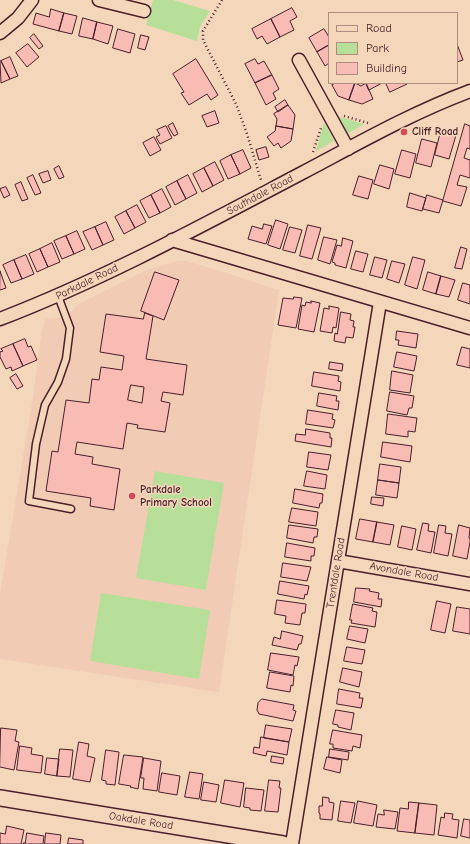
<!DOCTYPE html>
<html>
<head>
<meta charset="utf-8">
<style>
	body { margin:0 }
	#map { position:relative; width:470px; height:844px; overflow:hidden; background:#f4d7ba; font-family:"Comic Neue",sans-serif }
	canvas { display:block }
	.legend { position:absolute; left:328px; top:12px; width:130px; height:72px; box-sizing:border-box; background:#f4d7ba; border:1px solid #b08d81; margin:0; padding:5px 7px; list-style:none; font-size:12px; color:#4a1f2b }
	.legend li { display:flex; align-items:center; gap:8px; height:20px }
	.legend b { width:20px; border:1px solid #b08d81 }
</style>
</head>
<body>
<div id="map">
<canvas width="470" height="844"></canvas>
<ul class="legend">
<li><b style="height:5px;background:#f4d7ba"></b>Road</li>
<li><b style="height:11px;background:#b7df9a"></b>Park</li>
<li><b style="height:11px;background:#f8bcb5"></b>Building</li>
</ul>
</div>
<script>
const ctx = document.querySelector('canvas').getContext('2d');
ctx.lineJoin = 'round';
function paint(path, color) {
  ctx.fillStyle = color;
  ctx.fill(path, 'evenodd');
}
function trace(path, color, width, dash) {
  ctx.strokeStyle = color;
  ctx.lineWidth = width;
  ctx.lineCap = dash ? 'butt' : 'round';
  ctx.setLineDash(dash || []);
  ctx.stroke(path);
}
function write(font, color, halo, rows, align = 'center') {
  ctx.font = font + ' "Comic Neue",sans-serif';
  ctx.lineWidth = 3;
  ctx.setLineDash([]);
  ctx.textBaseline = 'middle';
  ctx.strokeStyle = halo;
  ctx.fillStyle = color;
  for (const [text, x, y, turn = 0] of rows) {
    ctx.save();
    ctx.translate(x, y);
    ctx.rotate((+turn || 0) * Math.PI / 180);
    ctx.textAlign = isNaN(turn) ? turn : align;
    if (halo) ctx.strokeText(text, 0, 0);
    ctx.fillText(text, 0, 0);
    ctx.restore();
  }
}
paint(new Path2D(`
	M177,261H186L217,270L279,290L219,692L0,659V594L33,397L42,328L46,319L66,317L77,305L147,270Z`), '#f2cbb5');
paint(new Path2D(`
	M153,0H173L210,11L200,27L197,41L146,25Z
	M336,116L364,124L346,135Z
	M324,122L334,141L316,151Z
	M155,471L224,483L206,590L136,578Z
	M101,593L210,610L199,679L90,661Z`), '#b7df9a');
const building = new Path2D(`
	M292,8L297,17L290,21L294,30L280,37L271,19Z
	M51,9L64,13L59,31L33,24L36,13L49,17Z
	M64,13L77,16L72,34L59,31Z
	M83,18L97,22L93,39L79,36Z
	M271,19L280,37L267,44L262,36L257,39L252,29Z
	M97,22L113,26L108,44L93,39Z
	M118,29L135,34L130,53L113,48Z
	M324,29L329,37V45L317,52L309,38Z
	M34,34L43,46L39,49L30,38Z
	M141,35L149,37L145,50L138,48Z
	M28,44L39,57L27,67L16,53Z
	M457,44L463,60L457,62Z
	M329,45V63L325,66L317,52Z
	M10,57L18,76L10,79L1,61Z
	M196,59L218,95L211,100L207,94L189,105L181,93L184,92L173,74Z
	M255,59L258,64L264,61L272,75L255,83L245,64Z
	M1,61L10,79L1,83L0,62Z
	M272,75L279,89L273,93L276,99L266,105L255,83Z
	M336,83H355L349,100L338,96L332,85Z
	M355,83L361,86L366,83L373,99L362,104L349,100Z
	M366,83H382L369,90Z
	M386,83H406L407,84L390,92Z
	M285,100L288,105L278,112L275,107Z
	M288,105L295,115L293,129L276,126L277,119L274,114Z
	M215,111L219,123L207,127L202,116Z
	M173,123L178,134L174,136L168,126Z
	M465,124L470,126V149L467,148L464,158L470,160V178L460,175L457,185L467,187L461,206L443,201Z
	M166,126L172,138L160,144L156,137L160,135L157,130Z
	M276,126L293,129L291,141L281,148L278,143L274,146L267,137L275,131Z
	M441,131L456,135L449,159L435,155Z
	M154,137L161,150L150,156L143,143Z
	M422,139L437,143L431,167L416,163Z
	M266,147L269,157L259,160L256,150Z
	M243,150L251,168L240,174L231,155Z
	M402,150L416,154L410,178L395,174Z
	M231,155L240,174L228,179L220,161Z
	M215,162L224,180L213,186L204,168Z
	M380,165L394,169L389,189L374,184Z
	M59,166L64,177L59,179L54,169Z
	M204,168L213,186L202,192L193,174Z
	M48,171L51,180L43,183L39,174Z
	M33,175L41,193L35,195L27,178Z
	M188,175L197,193L186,199L177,181Z
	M359,176L373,180L368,199L353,195Z
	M177,181L186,199L175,205L166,187Z
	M21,182L28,199L22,201L15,185Z
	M6,187L10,195L4,198L0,189Z
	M162,189L171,207L160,213L151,195Z
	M410,193L426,198L422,211L407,207Z
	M151,195L160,213L149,218L140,201Z
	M427,195L443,200L439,213L423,209Z
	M137,205L146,222L135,228L126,211Z
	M126,211L135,228L124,234L115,217Z
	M276,220L288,224L280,249L268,245Z
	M106,222L114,240L103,245L95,227Z
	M264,224L272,226L266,244L248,239L252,226L262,229Z
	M308,225L321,228L312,259L300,256Z
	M95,227L103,245L92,250L83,232Z
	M290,227L302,230L295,253L283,250Z
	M77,231L85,249L74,254L66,236Z
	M66,236L74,254L62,259L54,241Z
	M324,237L337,240L330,264L318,260Z
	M343,238L353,241L346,268L335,265V263L332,262L337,245L341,246Z
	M52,243L60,262L48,267L40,249Z
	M461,247L467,249L462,269L455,268Z
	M40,249L48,267L37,272L29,254Z
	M356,251L368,254L363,272L351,269Z
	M26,255L34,274L22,279L14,260Z
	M375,257L387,260L382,278L370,275Z
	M413,257L425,260L417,289L405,285Z
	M14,260L22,279L11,283L3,265Z
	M392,261L405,264L399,283L387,279Z
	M0,271L6,288L0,290Z
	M155,272L179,280L164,320L141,311Z
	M428,272L441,276L436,294L423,290Z
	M441,276L455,280L449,297L436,294Z
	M463,283L470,285V304L458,300Z
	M294,297L302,298L296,328L278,325L283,298L293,299Z
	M311,301L320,303L314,332L298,329L302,305L305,306L306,302L311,303Z
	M329,306L339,308L336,328L333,327L332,333L320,331L324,308L329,309Z
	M341,312L351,314L350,320L354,321L353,327H355L353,338L346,337L345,343L334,341L335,333L337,334Z
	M145,313L153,316L146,359L187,365L183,395L163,392L161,401L170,403L165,432L137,428L138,425L127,423L123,449L77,442L75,454L93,457L92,464L120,469L114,510L90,506L91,498L46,491L52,451L58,452L66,400L89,403L92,379L99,380L101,367L122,370L124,356L100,352L106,314L143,319ZM131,385L144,387L142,403L128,400Z
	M397,331L418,334L416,348L398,345L399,340H396Z
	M25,339L28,347L31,346L37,360L23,366L13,344Z
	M13,344L23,366L12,371L11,367L6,369L0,357V352L3,351L1,349Z
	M462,347L470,349V368L457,365Z
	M397,352L417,356L414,371L394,367Z
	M330,362L343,364L342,371L329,369Z
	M392,371L413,375L410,393L390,390Z
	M314,372L339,376L338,381L341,382L340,391L312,386Z
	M16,374L23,386L17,389L10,378Z
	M390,392L414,396L412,408H409L407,415L387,411Z
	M319,393L337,396L336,401H339L338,410L317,406Z
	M308,410L333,414L332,419L335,420L333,428L306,424Z
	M388,414L417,418L415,432L408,431V437L386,434Z
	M306,429L330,433V438H332L331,447L295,441L296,434L305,435Z
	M383,442L412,446L410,462L381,457Z
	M309,452L331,455L328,470L307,467Z
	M380,464L401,467L399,483L378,480Z
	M307,471L327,475L325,489L304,486Z
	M378,480L399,483L397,498L376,495Z
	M295,489L323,494L322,503H320L319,508L293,503Z
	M372,497L384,498L383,506L371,504Z
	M292,508L318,512L316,526L289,522Z
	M360,519L377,522L373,542L356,539Z
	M377,522L394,525L390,545L373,542Z
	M423,523L429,524L428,531L435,532L431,553L417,550Z
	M289,525L318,529L317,537H314L313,543L287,538Z
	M439,525L446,526L445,533L452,534L448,556L434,553Z
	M459,525L470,528L469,538H470V542L467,559L453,556Z
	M402,526L416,529L412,550L398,547Z
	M287,543L315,548L314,556H311V561L285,557Z
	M283,563L311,567L307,581L281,577Z
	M280,581L309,586L307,595L305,594L304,599L278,594Z
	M356,588L370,589L369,591L379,593L378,599H382L381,607L354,602Z
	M277,600L306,604L305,613H302L300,625L285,623L286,616L275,614Z
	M437,601L451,604L445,633L431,630Z
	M353,604L373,608L372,611L377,612L375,627L351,623L352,620H350Z
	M457,607L470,609V634L453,631Z
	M350,626L368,629L365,643L347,639Z
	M282,631L303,636L301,644H299L297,650L272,645L274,637L280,639Z
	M347,647L365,650L362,664L344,661Z
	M271,653L299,657L297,666L295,665L293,675L268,670Z
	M343,668L362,672L359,687L340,682Z
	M270,672L294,676L293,686L291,685L290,692L267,688Z
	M339,689L360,693L359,698H363L361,708L337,704Z
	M262,699L294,705L293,710L296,711L293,721L259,714L257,710L258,703Z
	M336,710L354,713L351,730L338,727V725L333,724Z
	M266,725L292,729L289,742L264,738Z
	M1,728L17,730L15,741L19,742L14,770L0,767Z
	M333,730L362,735L360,748L353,746L352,751L333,748V744H330Z
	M261,737L289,742L287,755L267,751L266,756L253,753L254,747L259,748Z
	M79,742L89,744L87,756L95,758L90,782L73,779Z
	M20,746L32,748L31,754L43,756L41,773L17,770Z
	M60,749L73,750L70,777L57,776Z
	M330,749L349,752L348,760L329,757Z
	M106,750L119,752L115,785L106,784V781L102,780Z
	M124,755L143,757L138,789L130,787L131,786L119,784Z
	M272,756L284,758L283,764L271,762Z
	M327,757L342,760L340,773L324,769Z
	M47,758L59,759L57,776L45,774Z
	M144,758L161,761L157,791L143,789L144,778H141Z
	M190,772L203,774L199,799L185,797Z
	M162,773L180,776L177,795L159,792Z
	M225,780L244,783L240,807L221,803Z
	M269,780L280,781L279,788H281L278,812L265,811Z
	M204,782L219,785L216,802L201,800Z
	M246,788L264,790L261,811L250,810V808L244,807Z
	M323,797L329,798V802L334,803L332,820L320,819V814L319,813V806H322Z
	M341,801L355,803L351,823L338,821Z
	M358,801L377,805L373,826L354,823Z
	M409,802L419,803L415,833L397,831L400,808L408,809Z
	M419,803L437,805L434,835L415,833Z
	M384,810L398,812L395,829L376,827L378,814L384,815Z
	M445,813L453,814L452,819L459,820L457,838L438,835L441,817L444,818Z
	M464,819L470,820V838L461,836Z
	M7,826L24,830L21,844H0V833L5,834Z
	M27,833L44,836L43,844H23V843H25Z
	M46,833L61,835L60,844H45Z
	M69,838L83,840V844H68Z`);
paint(building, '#f8bcb5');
trace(building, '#4a1f2b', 1);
const service = new Path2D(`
	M58,296L70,328L66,359L58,382L45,405L36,444L29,501L71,509`);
const minor = new Path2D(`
	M99,0L144,11
	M0,33L18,18L32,0
	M299,60L348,149
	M172,240L470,328
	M0,319C104,279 203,225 302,173C357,144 411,113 470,91
	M338,561L470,584
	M292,844L380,302`);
const tertiary = new Path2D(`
	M0,798L283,844`);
trace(service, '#4a1f2b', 9);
trace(minor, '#4a1f2b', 15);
trace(tertiary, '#4a1f2b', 18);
trace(new Path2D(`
	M222,0L203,31V40L236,104L247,134L261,180
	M344,116L368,123
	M313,152L321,128`), '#4a1f2b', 2.5, [1, 3]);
trace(service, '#f4d7ba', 6);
trace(minor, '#f4d7ba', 12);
trace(tertiary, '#f4d7ba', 15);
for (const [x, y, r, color] of [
	[404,132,4,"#d1495b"],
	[132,496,4,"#d1495b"]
]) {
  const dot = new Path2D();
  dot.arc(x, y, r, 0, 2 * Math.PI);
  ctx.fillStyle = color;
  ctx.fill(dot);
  trace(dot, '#f4d7ba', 1.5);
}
write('bold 11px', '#4a1f2b', '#f4d7ba', [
	["Cliff Road",412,132],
	["Parkdale",140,490],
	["Primary School",140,503]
], 'left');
write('11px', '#4a1f2b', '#f4d7ba', [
	["Southdale Road",260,195,-28],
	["Parkdale Road",87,282,-26],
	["Avondale Road",404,572,10],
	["Trentdale Road",336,573,-81],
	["Oakdale Road",141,821,9]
]);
</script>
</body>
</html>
